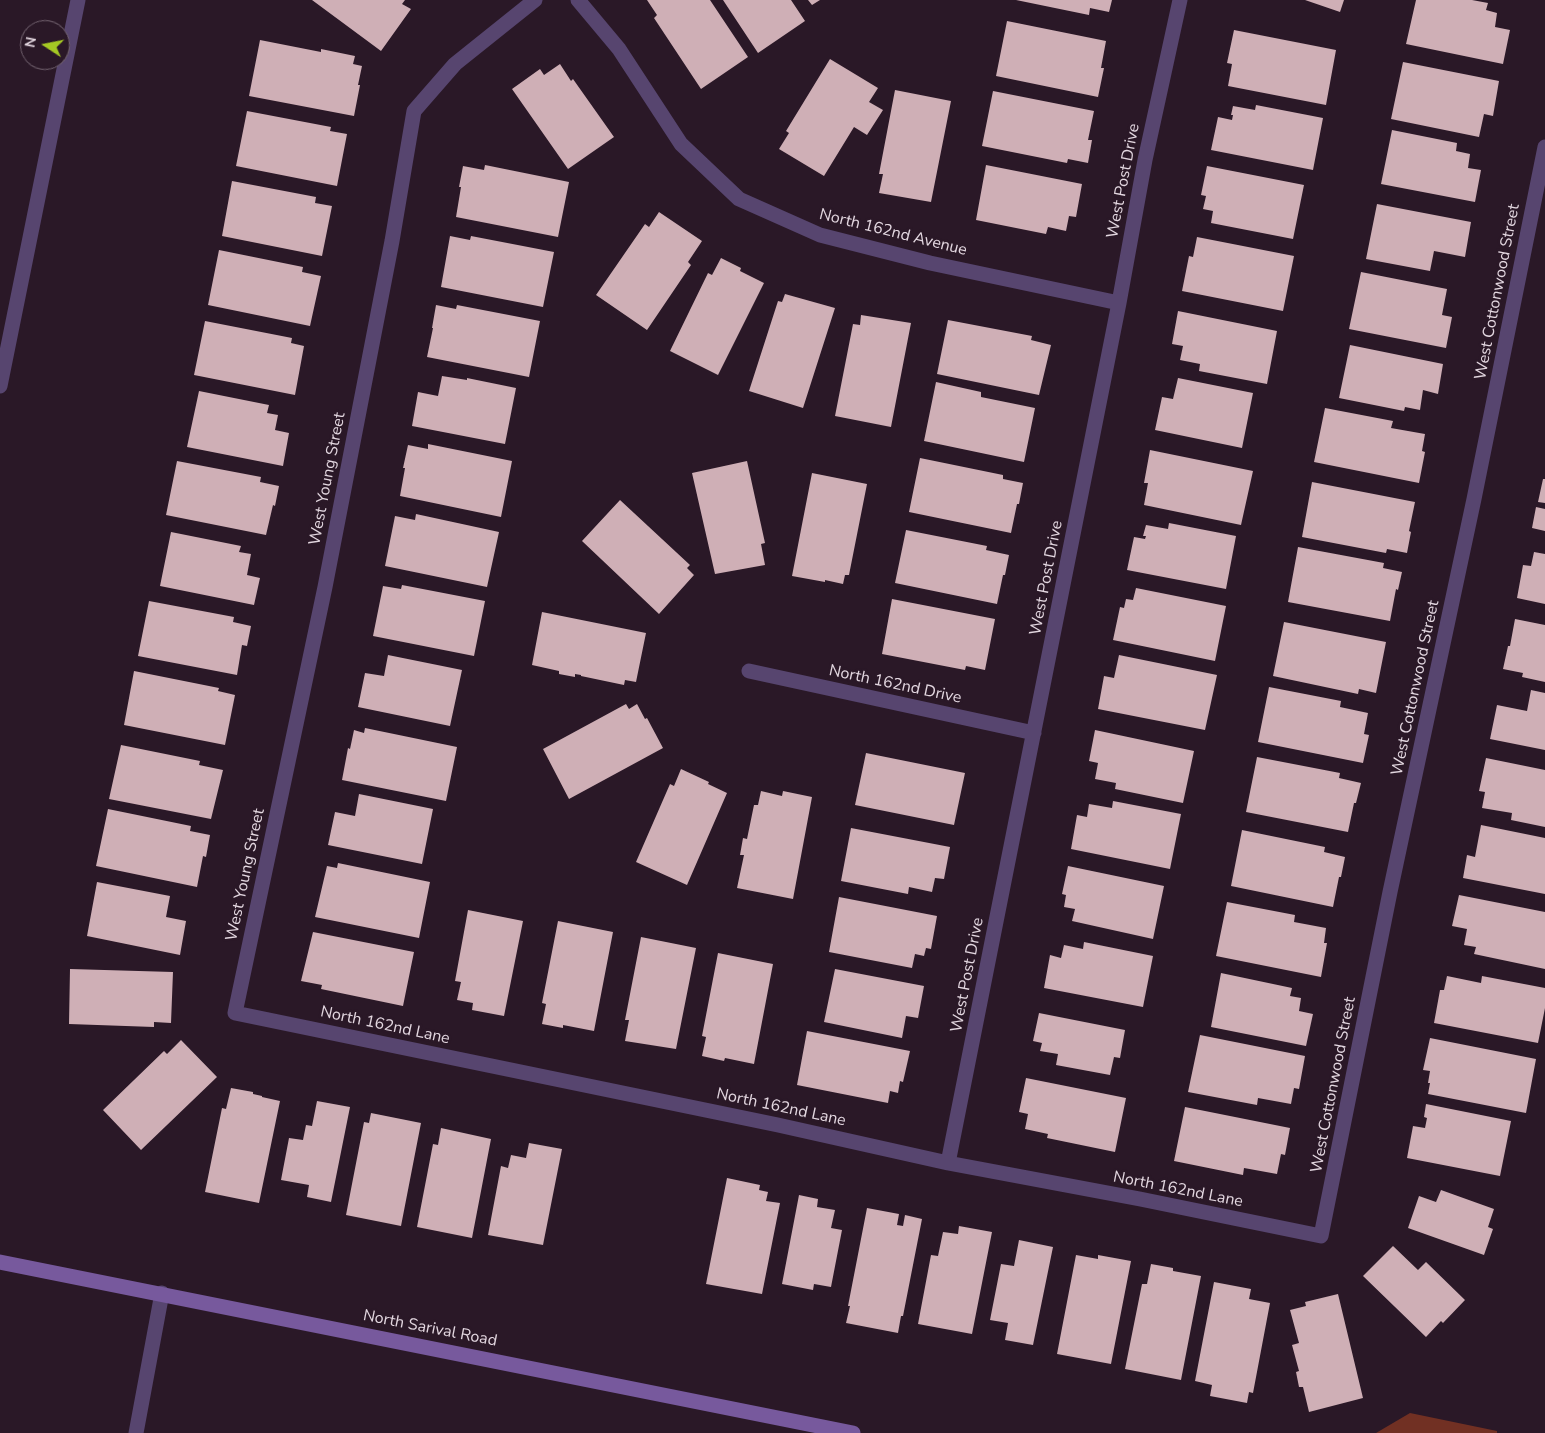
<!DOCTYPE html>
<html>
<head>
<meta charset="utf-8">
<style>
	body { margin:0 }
	#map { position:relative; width:1545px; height:1433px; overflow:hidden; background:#2a1827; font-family:"Nunito Sans",sans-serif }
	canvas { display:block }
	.north { position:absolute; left:20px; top:20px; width:50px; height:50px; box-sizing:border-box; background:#2a1827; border:1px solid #746471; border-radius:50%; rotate:281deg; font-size:14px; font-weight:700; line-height:20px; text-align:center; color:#e3d7e0 }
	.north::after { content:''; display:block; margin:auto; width:18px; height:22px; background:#a5c824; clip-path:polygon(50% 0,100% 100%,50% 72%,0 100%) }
</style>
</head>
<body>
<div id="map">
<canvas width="1545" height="1433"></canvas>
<div class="north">N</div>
</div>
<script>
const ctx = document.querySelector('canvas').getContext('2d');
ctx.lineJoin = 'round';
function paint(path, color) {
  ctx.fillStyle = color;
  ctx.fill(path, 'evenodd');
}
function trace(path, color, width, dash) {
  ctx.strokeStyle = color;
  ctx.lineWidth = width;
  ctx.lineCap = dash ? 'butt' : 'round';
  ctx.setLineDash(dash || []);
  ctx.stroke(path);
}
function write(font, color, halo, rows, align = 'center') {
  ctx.font = font + ' "Nunito Sans",sans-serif';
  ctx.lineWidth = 5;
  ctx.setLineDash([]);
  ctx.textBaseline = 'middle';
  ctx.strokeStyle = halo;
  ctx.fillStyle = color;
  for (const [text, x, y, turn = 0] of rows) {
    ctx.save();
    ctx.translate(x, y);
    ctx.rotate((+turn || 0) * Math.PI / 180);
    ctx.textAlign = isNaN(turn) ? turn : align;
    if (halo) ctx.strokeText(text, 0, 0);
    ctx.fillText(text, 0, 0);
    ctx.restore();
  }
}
paint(new Path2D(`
	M1410,1413L1497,1431V1433H1376Z`), '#713023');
paint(new Path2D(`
	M312,0H405L402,4L411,9L381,51Z
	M647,0H710L748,57L701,89L654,18L657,15Z
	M723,0H791L805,21L758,53Z
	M808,0H820L812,5Z
	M1016,0H1112L1109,12L1090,8L1089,15Z
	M1305,0H1344L1340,12Z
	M1416,0H1472L1488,3L1486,10L1497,13L1495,27L1510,30L1503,64L1406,44Z
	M1007,21L1106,41L1101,68H1104L1098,97L996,76Z
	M1234,30L1336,50L1326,105L1228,86L1232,64L1227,63Z
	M260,40L321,52V49L355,56L353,64L362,66L358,85H360L354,116L249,96Z
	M830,59L878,88L869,102L883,110L867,135L854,127L824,176L779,149L789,133L786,131Z
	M1403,62L1499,81L1493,116L1484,114L1479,137L1391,119Z
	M560,64L571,81L573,79L614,137L568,169L512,89L540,69L544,75Z
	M895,90L951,101L931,202L879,193L883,174H879Z
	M993,91L1094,111L1088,140H1092L1088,163L1068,159L1067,163L982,146Z
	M1256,105L1323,118L1313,170L1211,150L1218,117L1232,120L1233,115H1231L1233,106L1255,110Z
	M247,111L331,127L330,131L347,134L337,186L236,166Z
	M1392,130L1457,143L1456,151L1470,154L1468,168L1481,170L1475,202L1381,184Z
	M485,165L569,182L558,237L456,217L461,187H459L463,166L484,170Z
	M986,165L1082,184L1076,217L1069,216L1066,231L1048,227L1046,234L976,220Z
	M1207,166L1304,185L1293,239L1211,223L1213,211L1203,209L1206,196L1201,195Z
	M232,181L316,197L315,203L332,206L322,256L222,236Z
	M1377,204L1471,222L1465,257L1434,251L1430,271L1366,259Z
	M659,212L702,241L688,262L691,265L647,330L596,295L645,224L649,227Z
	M450,236L470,240L471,236L554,252L543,307L441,287Z
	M1197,237L1294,256L1283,311L1182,291L1189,256L1193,257Z
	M219,250L303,267L302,272L321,276L310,326L208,305Z
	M721,258L741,268L740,271L764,283L718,375L670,351L708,273L712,275Z
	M1361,272L1447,289L1442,315L1452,317L1446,348L1349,329Z
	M785,294L835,308L803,408L749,391L778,301L782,302Z
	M436,305L456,309L457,305L540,321L529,377L427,357L433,328H432Z
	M1178,311L1277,331L1267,384L1199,371L1200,364L1180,360L1183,346L1172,344Z
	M861,315L911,323L891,427L835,416L853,324L860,325Z
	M948,320L1032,336L1031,340L1051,345L1039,395L937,374Z
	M205,321L292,338L291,343L304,346L295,395L194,375Z
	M1350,345L1443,364L1438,394L1423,390L1420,410L1405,407L1404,411L1339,398Z
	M442,376L467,380V378L516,388L505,444L412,426L418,392L438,396Z
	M1178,378L1253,393L1242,448L1155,430L1162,397L1173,399Z
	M936,382L981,392V397L1035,408L1024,462L924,441Z
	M199,391L269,405L267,413L278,415L275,430L289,433L283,466L187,447Z
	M1325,408L1393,421L1391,428L1425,434L1422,451L1425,452L1419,483L1314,462Z
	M428,444L512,461L501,517L400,496L405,468H403L408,445L428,449Z
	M1150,450L1253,471L1241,525L1144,505L1148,483H1144Z
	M920,458L1003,475V479L1023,483L1019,504H1017L1011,533L909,512Z
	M177,461L261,477L260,482L279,486L275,506L273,505L266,535L166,515Z
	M747,461L765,543L761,544L765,565L715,574L692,473Z
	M812,473L867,484L849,575H845L843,584L825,580V582L792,576Z
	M1543,479H1545V503L1538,502Z
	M1312,482L1415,502L1409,531L1411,532L1407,553L1387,549L1386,553L1302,537Z
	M620,500L690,565L687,568L694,575L659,614L582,541Z
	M1536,507L1545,509V531L1532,528Z
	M416,514L499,532L487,587L385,566L395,516L415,520Z
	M1169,523L1236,536L1226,589L1127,570L1134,537L1145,539L1146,536H1143L1146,525L1168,529Z
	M906,530L987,546L986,550L1009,555L1005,575H1003L997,604L895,583Z
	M171,532L241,546L239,552L251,554L247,575L260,578L254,605L160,586Z
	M1298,547L1384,563L1383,568L1402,572L1398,590L1396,589L1390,621L1288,602Z
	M1534,552L1545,554V604L1517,598L1523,565L1531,566Z
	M402,585L485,601L474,656L373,636L383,586L401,589Z
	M1136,588L1226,606L1215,661L1113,640L1120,607L1124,608L1126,599L1133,600Z
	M892,599L995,619L985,670L966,666L965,670L882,654Z
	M149,601L234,617L233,622L251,626L247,646L242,645L237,675L138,656Z
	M542,612L646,633L636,682L625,680L624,685L581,676V675L575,674V677L559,674V671L532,665Z
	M1515,619L1545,625V682L1522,677L1523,673L1503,669L1508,646H1510Z
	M1284,622L1386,642L1376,693L1359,689L1358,694L1273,676Z
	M388,655L462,670L450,726L358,707L365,673L384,676Z
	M1119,655L1217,675L1205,730L1098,709L1104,676L1114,678Z
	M134,671L219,688L218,691L235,695L225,745L124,725Z
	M1269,687L1341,701L1340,707L1368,713L1364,734L1369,735L1363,763L1258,742Z
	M1531,690L1545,693V750L1490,739L1497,705L1527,711Z
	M626,704L629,709L637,704L645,719L647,718L663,748L569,799L543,749Z
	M365,728L457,747L446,801L342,780L348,748L350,749L354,730L364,733Z
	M1095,730L1194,751L1183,803L1115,789L1116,783L1095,779L1098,763L1089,761Z
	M121,745L200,761L199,765L223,770L211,819L109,799Z
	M866,753L965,773L954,825L855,805Z
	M1257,757L1340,773L1339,778L1361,783L1356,803H1354L1348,832L1246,812Z
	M1486,758L1545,770V827L1511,820L1512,813L1482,808L1485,792L1479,791Z
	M681,769L709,782L708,784L727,793L687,885L636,862L670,784L674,786Z
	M761,791L782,796L783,791L812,797L793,899L737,888L744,855H740L743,838L747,839L754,805H758Z
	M359,794L433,809L422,864L328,845L335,812L355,816Z
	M1113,801L1181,814L1170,869L1071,849L1077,815L1087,817L1089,804L1112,808Z
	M108,809L191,826L190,831L210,835L206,857L203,856L197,887L96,866Z
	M1481,825L1545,838V894L1463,878L1467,855L1475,857Z
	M851,828L950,847L944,879L935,878L932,892L909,887L908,894L841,881Z
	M1242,830L1325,847L1324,852L1345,857L1341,877H1339L1333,907L1231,886Z
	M338,863L430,882L419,938L315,917L327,866L337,868Z
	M1068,866L1164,886L1153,939L1072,921L1075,909L1064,907L1066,895L1062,894Z
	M97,882L170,896L166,917L186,921L180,955L87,936Z
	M1459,895L1545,912V969L1474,954L1476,947L1464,945L1467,929L1452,926Z
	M839,897L937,916L931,949L926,948L924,956L915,954L912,968L829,952Z
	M1227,902L1295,915L1294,922L1326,928L1324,943H1327L1321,977L1216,956Z
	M468,910L523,921L504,1016L472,1010L473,1003L457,1000L461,982L455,981Z
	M558,921L613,932L594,1031L563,1025V1028L542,1024L546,1004L542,1003Z
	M313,932L414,952L403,1006L321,989L322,985L301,981Z
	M641,937L696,948L676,1049L625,1041L629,1020H625Z
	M1084,942L1153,956L1143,1007L1044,988L1050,955L1061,958L1064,945L1083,949Z
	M718,953L773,964L754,1064L725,1058L724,1061L702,1056L706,1037L702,1036Z
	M70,969L173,972L171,1023L154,1022V1027L69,1024Z
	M835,969L924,986L918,1018L906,1016L902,1038L824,1022Z
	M1221,973L1292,988L1290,996L1301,998L1299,1011L1313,1014L1306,1046L1211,1027Z
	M1447,976L1481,983L1482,976L1545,988V1008L1538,1043L1434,1023L1440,990H1444Z
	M1039,1013L1125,1030L1120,1058L1114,1057L1110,1075L1056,1065L1058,1054L1040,1051L1042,1043L1033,1041Z
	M807,1031L910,1051L903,1082L900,1081L898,1093L890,1091L888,1103L797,1085Z
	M1200,1035L1305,1056L1299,1089L1294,1088L1291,1104L1258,1098L1257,1105L1188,1092Z
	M1430,1038L1536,1059L1526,1113L1428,1094L1430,1083H1428L1430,1071L1423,1070Z
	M181,1040L217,1077L141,1150L103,1110L164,1051L167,1054Z
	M1026,1078L1126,1098L1115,1152L1047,1138L1048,1134L1025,1129L1028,1114L1019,1112Z
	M231,1088L253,1092V1094L262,1096V1097L280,1101L259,1203L205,1192L222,1108L226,1109Z
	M317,1101L350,1107L331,1202L307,1197L309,1185L281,1180L289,1138L303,1140L306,1125L312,1126Z
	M1426,1104L1511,1121L1500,1176L1407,1158L1413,1126L1425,1128L1427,1118L1424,1117Z
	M1185,1107L1290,1128L1285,1155L1281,1154L1277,1174L1244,1168L1243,1175L1174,1161Z
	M371,1113L421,1123L401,1226L346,1215L364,1122L369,1123Z
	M441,1128L491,1139L472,1238L417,1227L433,1144L438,1145Z
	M529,1143L562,1149L543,1245L488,1235L501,1166L508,1168L511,1155L526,1158Z
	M727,1178L760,1185L759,1190L768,1192L766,1201L780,1203L762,1294L706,1284Z
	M1441,1190L1494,1209L1488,1227L1493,1229L1484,1255L1408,1228L1419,1196L1436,1202Z
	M799,1195L818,1199L817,1207L835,1210L831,1228L842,1230L831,1287L814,1284L813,1290L782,1284Z
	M867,1208L899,1214L897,1225L903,1226L905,1215L922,1219L903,1316H901L898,1333L846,1323L850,1306H848Z
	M959,1226L992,1232L972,1334L918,1324L931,1255L938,1256L943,1232L958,1234Z
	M1019,1240L1053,1247L1033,1345L1005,1340L1008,1323L990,1320L1001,1264L1014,1266Z
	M1393,1246L1418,1270L1426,1262L1465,1300L1443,1323L1441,1321L1426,1337L1363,1276Z
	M1076,1255L1098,1259V1255L1131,1261L1111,1364L1057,1354Z
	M1151,1264L1173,1268V1271L1201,1276L1181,1380L1125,1369L1142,1284H1147Z
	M1214,1282L1251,1289L1249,1299L1270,1303L1253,1393L1249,1392L1247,1403L1210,1396L1212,1385L1195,1381Z
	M1338,1294L1363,1398L1309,1412L1303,1387H1299L1296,1372L1299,1371L1292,1345L1299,1343L1290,1310L1306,1306L1305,1302Z`), '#cfafb6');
trace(new Path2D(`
	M0,386L78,0
	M136,1433L162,1293`), '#57456f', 15);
trace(new Path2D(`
	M535,0L455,64L414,111L392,241L325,587L235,1013L778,1125L948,1163L1140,1199L1321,1236L1390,892L1474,499L1545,147
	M578,0L619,49L681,144L739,199L820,235L930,263L1119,303
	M749,671L1034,733
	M948,1163L1119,303L1145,160L1180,0`), '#57456f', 15);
trace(new Path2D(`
	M0,1262L853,1433`), '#77599d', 15);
write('16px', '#e3d7e0', '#2a1827', [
	["West Post Drive",1124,181,-79],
	["North 162nd Avenue",893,233,14],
	["West Cottonwood Street",1498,292,-79],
	["West Young Street",328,479,-79],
	["West Post Drive",1047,578,-79],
	["North 162nd Drive",895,685,12],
	["West Cottonwood Street",1416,688,-78],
	["West Young Street",246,875,-78],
	["West Post Drive",968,975,-79],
	["North 162nd Lane",385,1026,12],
	["West Cottonwood Street",1334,1085,-79],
	["North 162nd Lane",781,1108,12],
	["North 162nd Lane",1178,1190,11],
	["North Sarival Road",430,1329,11]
]);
</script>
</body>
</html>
